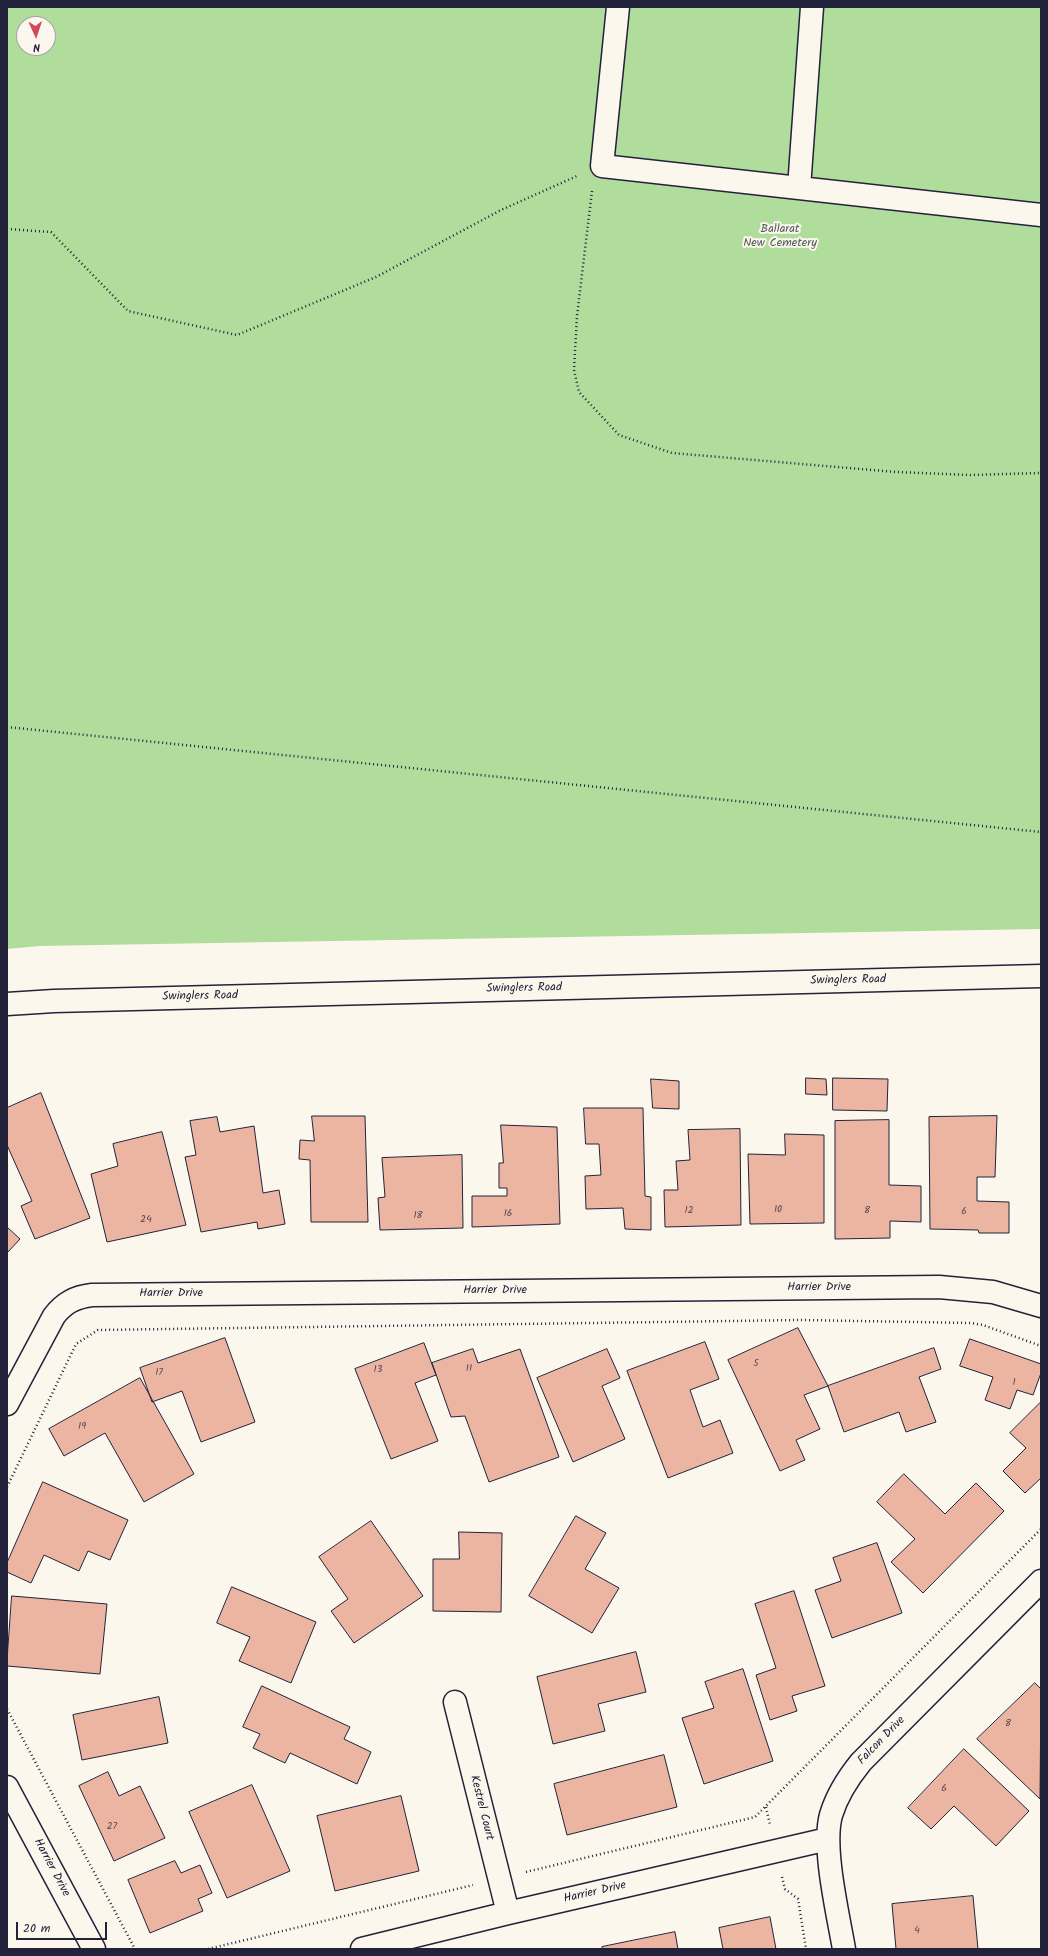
<!DOCTYPE html>
<html>
<head>
<meta charset="utf-8">
<style>
	body { margin:0 }
	#map { position:relative; width:1048px; height:1956px; overflow:hidden; background:#fbf7ec; font-family:Kalam,sans-serif }
	canvas { display:block }
	.frame { position:absolute; inset:0; border:8px solid #22223b; pointer-events:none }
	.north { position:absolute; left:16px; top:16px; width:40px; height:40px; box-sizing:border-box; background:#fbf7ec; border:1px solid #a4a2a5; border-radius:50%; rotate:177deg; font-size:11px; font-weight:700; line-height:16px; text-align:center; color:#22223b }
	.north::after { content:''; display:block; margin:auto; width:14px; height:18px; background:#d1495b; clip-path:polygon(50% 0,100% 100%,50% 72%,0 100%) }
	.scale { position:absolute; left:16px; top:1922px; width:91px; height:18px; box-sizing:border-box; border:2px solid #22223b; border-top:0; padding-left:5px; font-size:12px; line-height:14px; white-space:nowrap; color:#22223b; -webkit-text-stroke:3px #fbf7ec; paint-order:stroke }
</style>
</head>
<body>
<div id="map">
<canvas width="1048" height="1956"></canvas>
<div class="frame"></div>
<div class="north">N</div>
<div class="scale">20 m</div>
</div>
<script>
const ctx = document.querySelector('canvas').getContext('2d');
ctx.lineJoin = 'round';
function paint(path, color) {
  ctx.fillStyle = color;
  ctx.fill(path, 'evenodd');
}
function trace(path, color, width, dash) {
  ctx.strokeStyle = color;
  ctx.lineWidth = width;
  ctx.lineCap = dash ? 'butt' : 'round';
  ctx.setLineDash(dash || []);
  ctx.stroke(path);
}
function write(font, color, halo, rows, align = 'center') {
  ctx.font = font + ' Kalam,sans-serif';
  ctx.lineWidth = 4;
  ctx.setLineDash([]);
  ctx.textBaseline = 'middle';
  ctx.strokeStyle = halo;
  ctx.fillStyle = color;
  for (const [text, x, y, turn = 0] of rows) {
    ctx.save();
    ctx.translate(x, y);
    ctx.rotate((+turn || 0) * Math.PI / 180);
    ctx.textAlign = isNaN(turn) ? turn : align;
    if (halo) ctx.strokeText(text, 0, 0);
    ctx.fillText(text, 0, 0);
    ctx.restore();
  }
}
paint(new Path2D(`
	M7,7H1041V929L39,946L7,949ZM24,24H48V48H24Z`), '#b0dd9c');
const building = new Path2D(`
	M806,1078L826,1079L827,1095L806,1094Z
	M833,1078L888,1079L887,1111L833,1110Z
	M651,1079L679,1081V1109L653,1108Z
	M41,1093L90,1218L35,1239L21,1206L32,1201L7,1145V1108Z
	M584,1108H643L645,1196L651,1197V1230L625,1229L623,1208L586,1209L585,1176L601,1175L599,1144H586Z
	M312,1116H365L368,1222H311L310,1160L299,1159L300,1140L314,1141Z
	M997,1116L995,1177H977V1201L1009,1202V1233H979L978,1230L930,1229L929,1117Z
	M217,1117L220,1132L254,1126L263,1193L279,1190L285,1224L258,1229L257,1222L201,1232L185,1157L196,1155L190,1121Z
	M889,1120V1185L921,1186V1222L890,1221V1238L835,1239V1121Z
	M501,1125L557,1127L560,1224L472,1227V1196H507V1188H499V1163H503Z
	M740,1129L741,1225L665,1227L664,1190H678L676,1161L690,1160L688,1130Z
	M162,1132L186,1225L107,1242L91,1174L118,1166L113,1144Z
	M785,1134L824,1135V1223L750,1224L748,1154L785,1155Z
	M462,1155L463,1228L380,1230L378,1198L385,1197L382,1158Z
	M7,1227L20,1239L7,1253Z
	M798,1328L828,1386L804,1395L820,1429L796,1440L805,1460L780,1471L728,1360Z
	M225,1338L255,1422L201,1442L182,1391L152,1402L140,1368Z
	M970,1339L1041,1364V1373L1033,1395L1017,1390L1010,1409L985,1400L993,1377L960,1366Z
	M705,1342L719,1379L690,1390L703,1427L720,1420L733,1453L668,1478L627,1371Z
	M424,1343L436,1375L415,1383L438,1441L391,1459L355,1369Z
	M934,1348L941,1369L919,1377L936,1422L906,1432L899,1412L844,1432L828,1386Z
	M473,1349L478,1363L520,1349L559,1457L489,1482L465,1416L451,1417L432,1363Z
	M607,1349L620,1378L602,1386L625,1439L573,1462L537,1378Z
	M140,1378L194,1474L144,1502L105,1433L64,1456L49,1429Z
	M1041,1402V1478L1025,1493L1003,1471L1026,1448L1010,1433Z
	M904,1474L945,1514L976,1483L1004,1511L923,1593L891,1562L915,1539L877,1502Z
	M43,1482L128,1520L110,1560L88,1551L79,1571L44,1555L31,1583L7,1572V1563Z
	M576,1516L606,1533L585,1569L619,1588L592,1633L529,1596Z
	M371,1521L423,1596L354,1643L331,1611L348,1599L319,1557Z
	M459,1532L502,1533L501,1612L433,1611V1559H459Z
	M877,1543L902,1613L832,1638L815,1590L841,1581L833,1558Z
	M232,1587L316,1622L291,1683L239,1661L250,1637L217,1623Z
	M794,1591L825,1686L792,1696L797,1711L770,1720L756,1675L776,1668L755,1604Z
	M12,1596L107,1604L100,1674L7,1666Z
	M636,1652L646,1692L598,1704L605,1731L553,1744L537,1677Z
	M743,1669L773,1761L704,1784L682,1718L714,1708L705,1682Z
	M1035,1683L1041,1689L1040,1799L977,1739Z
	M262,1686L350,1727L344,1739L371,1752L357,1784L290,1753L285,1763L253,1748L260,1734L243,1727Z
	M159,1697L168,1743L82,1760L73,1715Z
	M964,1749L1029,1811L996,1846L954,1806L931,1829L908,1808Z
	M664,1755L677,1807L567,1835L554,1784Z
	M108,1772L119,1796L140,1786L165,1838L114,1861L79,1786Z
	M252,1785L290,1871L227,1898L189,1812Z
	M401,1796L419,1871L335,1891L317,1816Z
	M175,1861L181,1873L200,1865L212,1893L198,1899L203,1911L150,1933L128,1880Z
	M973,1896L978,1949H896L892,1904Z
	M770,1917L776,1949H723L719,1928Z
	M675,1932L678,1949H602V1947Z`);
paint(building, '#ecb5a2');
trace(building, '#22223b', 1);
const minor = new Path2D(`
	M618,7L602,166L1041,215
	M799,188L812,7
	M7,1004L54,1001L1041,976
	M7,1404L54,1316C64,1303 75,1297 92,1295L939,1287L993,1292L1041,1306
	M455,1702L508,1913
	M7,1787L94,1949
	M362,1949L508,1913L828,1839
	M844,1949C838,1914 822,1847 831,1815C837,1795 848,1778 861,1762L1041,1581`);
trace(minor, '#22223b', 25);
trace(new Path2D(`
	M592,191L577,316L574,370L579,392L619,435L672,453L896,472L970,475L1041,473
	M7,229L51,232L128,311L237,335L376,277L501,210L577,176
	M7,727L1041,832
	M7,1487L76,1344L98,1330L801,1320L971,1323L983,1325L1041,1346
	M7,1709L135,1949
	M766,1807L770,1825
	M526,1872L755,1817L1041,1529
	M782,1877L785,1889L798,1899L806,1949
	M208,1949L473,1885`), '#22223b', 2.5, [1, 3]);
trace(minor, '#fbf7ec', 22);
write('10px', '#544755', null, [
	["10",778,1210],
	["12",689,1211],
	["8",867,1211],
	["6",964,1212],
	["16",508,1214],
	["18",418,1216],
	["24",146,1220],
	["5",756,1364],
	["11",469,1369],
	["13",378,1370],
	["17",159,1373],
	["1",1014,1383],
	["19",82,1427],
	["8",1008,1724],
	["6",944,1789],
	["27",112,1827],
	["4",917,1931]
]);
write('12px', '#4d5a58', '#fbf7ec', [
	["Ballarat",780,230],
	["New Cemetery",780,244]
]);
write('12px', '#22223b', '#fbf7ec', [
	["Swinglers Road",848,981,-1],
	["Swinglers Road",524,989,-1],
	["Swinglers Road",200,997,-1],
	["Harrier Drive",819,1288],
	["Harrier Drive",495,1291],
	["Harrier Drive",171,1294],
	["Falcon Drive",882,1741,-46],
	["Kestrel Court",481,1808,76],
	["Harrier Drive",51,1868,62],
	["Harrier Drive",595,1893,-13]
]);
</script>
</body>
</html>
